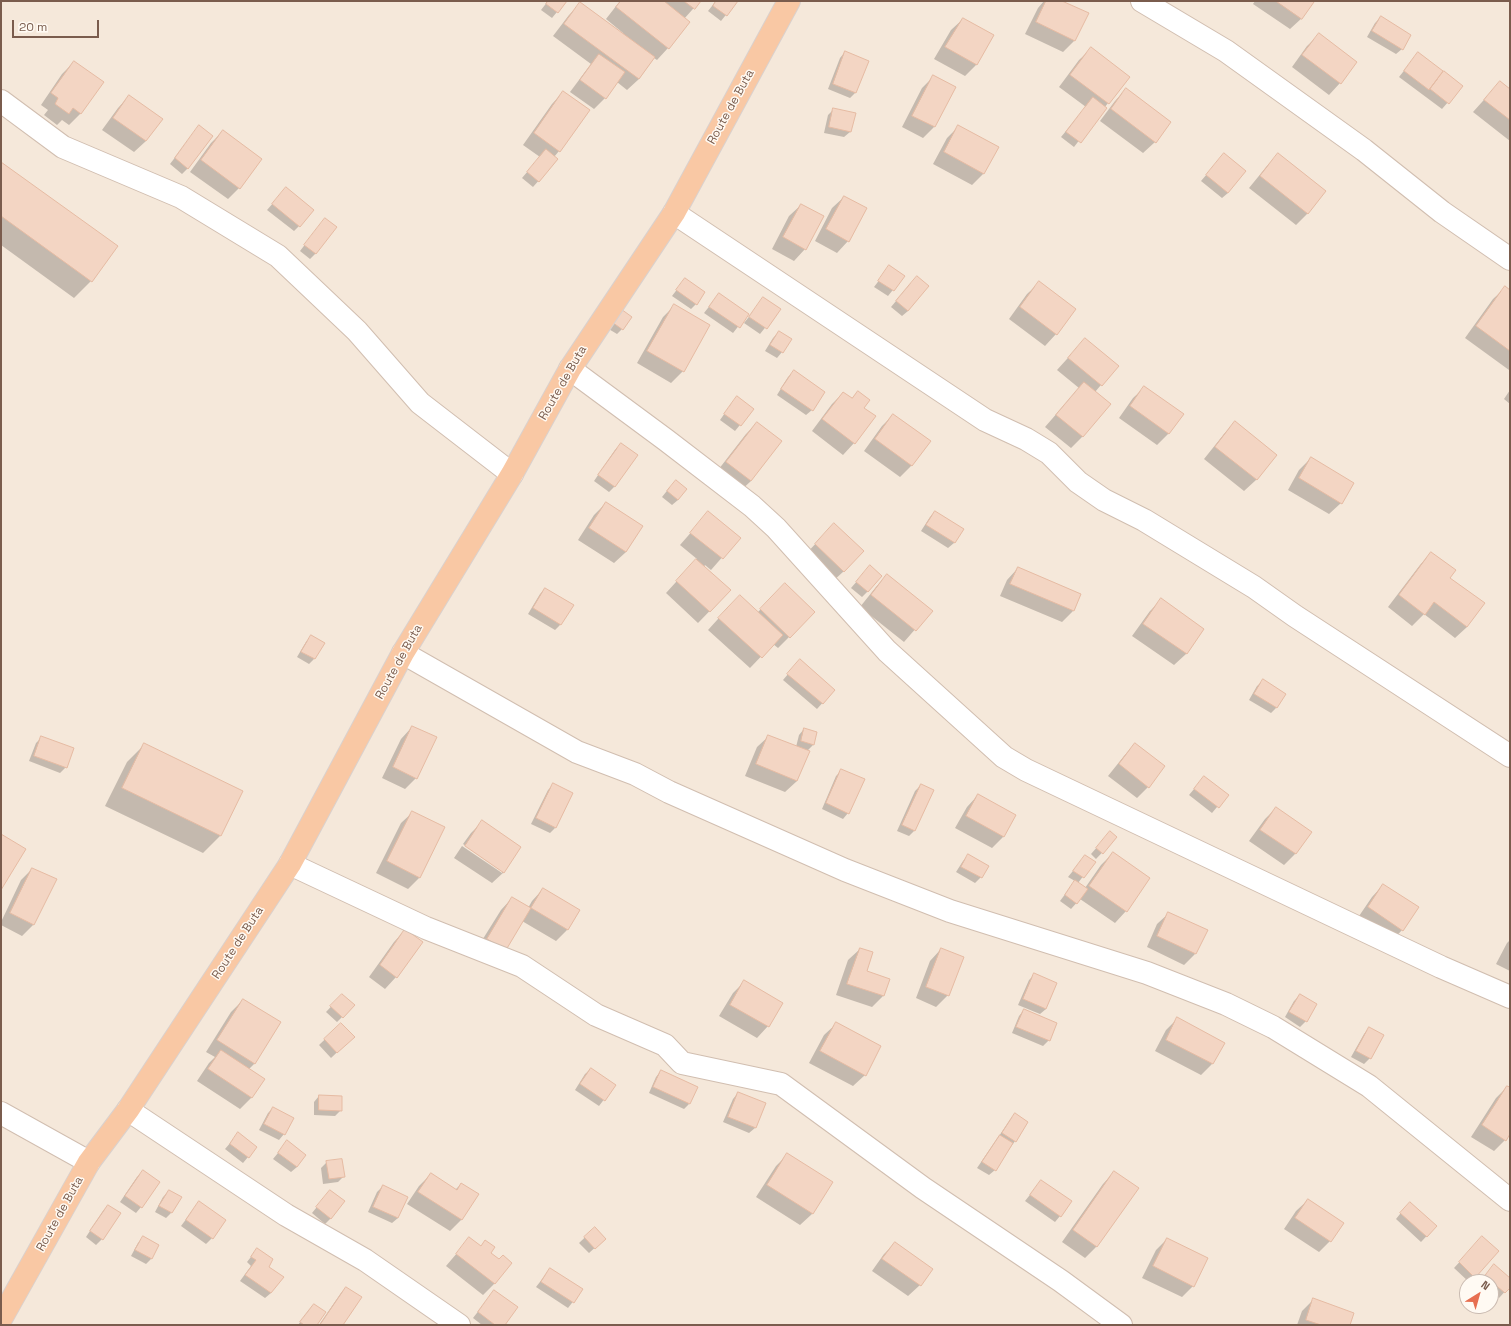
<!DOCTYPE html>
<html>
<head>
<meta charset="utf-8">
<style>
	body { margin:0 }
	#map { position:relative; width:1511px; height:1326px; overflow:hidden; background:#fdf6ec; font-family:"Space Grotesk",sans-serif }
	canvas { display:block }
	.frame { position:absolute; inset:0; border:2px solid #7a5c4d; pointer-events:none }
	.north { position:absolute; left:1459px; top:1274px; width:40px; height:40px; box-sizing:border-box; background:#fffaf3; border:1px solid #cabbb1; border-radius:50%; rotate:37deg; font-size:11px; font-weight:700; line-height:16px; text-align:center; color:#7a5c4d }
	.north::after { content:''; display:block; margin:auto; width:14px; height:18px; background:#e76f51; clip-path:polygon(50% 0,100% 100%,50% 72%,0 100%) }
	.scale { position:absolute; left:12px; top:20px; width:87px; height:18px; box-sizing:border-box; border:2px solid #7a5c4d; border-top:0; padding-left:5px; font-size:12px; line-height:14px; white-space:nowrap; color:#7a5c4d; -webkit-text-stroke:3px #fffaf3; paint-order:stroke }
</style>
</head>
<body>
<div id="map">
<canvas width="1511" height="1326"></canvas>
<div class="frame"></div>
<div class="north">N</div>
<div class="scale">20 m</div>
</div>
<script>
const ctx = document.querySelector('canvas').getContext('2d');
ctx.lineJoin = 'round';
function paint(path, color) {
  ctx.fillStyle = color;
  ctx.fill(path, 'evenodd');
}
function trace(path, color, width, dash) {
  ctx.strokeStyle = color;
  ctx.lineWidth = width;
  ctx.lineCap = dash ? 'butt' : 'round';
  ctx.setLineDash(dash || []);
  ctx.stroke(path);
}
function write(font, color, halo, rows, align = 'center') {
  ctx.font = font + ' "Space Grotesk",sans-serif';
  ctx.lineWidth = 3;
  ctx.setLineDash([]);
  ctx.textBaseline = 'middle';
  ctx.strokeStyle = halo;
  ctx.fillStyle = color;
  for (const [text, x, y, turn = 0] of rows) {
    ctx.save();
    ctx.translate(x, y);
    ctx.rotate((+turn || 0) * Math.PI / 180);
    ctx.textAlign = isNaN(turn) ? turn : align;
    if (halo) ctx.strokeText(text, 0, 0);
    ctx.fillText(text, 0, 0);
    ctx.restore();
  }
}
paint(new Path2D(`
	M1,1H1510V1325H1ZM1467,1282H1491V1306H1467Z`), '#f5e8da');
paint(new Path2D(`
	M548,1H566L552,18L541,10Z
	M620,1H700L684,19L689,22L668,48L657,60L654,58L639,79L627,90L617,82L605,98L594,109L570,92L591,64L553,36L569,15L580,4L622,35L623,33L606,19Z
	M716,1H737L721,21L708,11Z
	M1044,1H1060L1075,40L1063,52L1025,34L1038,8Z
	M1255,1H1311L1302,18L1290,29L1253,4Z
	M1381,17L1402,49L1396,54L1367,37L1375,23Z
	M963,19L993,36L976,65L965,76L934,59L951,30Z
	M1319,35L1340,83L1329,95L1292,67L1307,46Z
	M1091,49L1108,103L1074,147L1061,137L1086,107L1059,87L1079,60Z
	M845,52L856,92L850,98L828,89L840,58Z
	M1418,53L1438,79L1462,86L1442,109L1399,77Z
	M74,62L81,113L69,125L62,120L57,125L44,115L48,110L41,105L62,74Z
	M934,76L955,87L934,127L923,138L902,127L922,88Z
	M1500,82L1510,90V141L1473,112Z
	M1126,89L1155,142L1143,153L1100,121L1115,101Z
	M563,92L559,151L554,157L557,160L533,187L522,178L540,157L523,145L552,104Z
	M129,96L146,141L134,152L102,130L118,108Z
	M834,109L854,114L850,132L844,137L824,133L828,115Z
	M199,126L188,168L182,174L170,164Z
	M958,127L984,173L972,185L933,164L947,138Z
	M223,131L239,188L228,199L190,172L211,143Z
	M1278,155L1325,191L1307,214L1296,225L1249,188L1267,166Z
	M1219,160L1228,193L1222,198L1201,181Z
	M1,163L91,281L74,298L1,245Z
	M281,194L299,226L294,231L267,210Z
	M844,197L848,241L837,253L815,241L832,208Z
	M801,205L805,249L794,261L772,249L789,216Z
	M320,225L316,253L310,259L300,251Z
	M890,266L904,276L888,296L874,287Z
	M685,279L696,304L691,309L672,296Z
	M911,283L908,311L902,316L891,307Z
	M1039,283L1056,334L1045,346L1009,319L1027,294Z
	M1505,288L1510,292L1509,370L1465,338L1493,299Z
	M719,294L748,314L733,333L704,313Z
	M764,298L780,309L760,334L744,323Z
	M674,306L683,371L671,383L637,363L663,317Z
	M616,316L622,329L617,334L607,328Z
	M779,332L782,352L777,358L765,351L773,338Z
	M1085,339L1117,366L1095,392L1109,404L1082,437L1071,448L1045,427L1079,388L1057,370Z
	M794,372L812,410L806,415L777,395L788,377Z
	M1145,387L1169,433L1157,445L1119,418L1133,398Z
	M1510,390V404L1504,399Z
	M858,392L863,408L854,443L843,455L812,431L832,404L843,393L851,399Z
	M732,403L753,409L735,431L720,420Z
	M893,415L930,441L911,466L900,477L864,451L882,426Z
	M1235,422L1276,455L1256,480L1244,491L1204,459L1224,434Z
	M757,423L751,481L739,492L715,474L746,434Z
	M621,445L636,455L614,487L609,492L594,481L615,450Z
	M1311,458L1341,503L1329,514L1288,490L1299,470Z
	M670,487L678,500L672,505L662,497Z
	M606,503L642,526L626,552L614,563L578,540L594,515Z
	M935,512L963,529L954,543L948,548L921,531L930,517Z
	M708,513L739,538L711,570L705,565L704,567L730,590L698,623L666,593L697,559L680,545Z
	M834,524L844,571L832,582L804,556Z
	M1431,553L1467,627L1455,638L1424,614L1412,626L1388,607L1420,565Z
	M1018,568L1080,594L1073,611L1062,622L1000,596L1007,580Z
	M865,572L868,591L862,597L851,588Z
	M887,575L931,611L904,642L860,607L876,587Z
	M785,585L789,637L778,648L773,644L750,668L708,630L728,608L757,613Z
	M545,589L572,605L560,625L555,630L528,614L540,594Z
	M1161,600L1203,629L1186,654L1174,665L1132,636L1150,611Z
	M312,636L324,643L314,659L309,664L297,657L306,642Z
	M795,666L834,690L817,709L783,680Z
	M1263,681L1285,694L1276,708L1271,713L1249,700L1257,686Z
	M412,727L416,778L405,789L382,778L401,739Z
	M804,729L816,733L813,745L807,751L797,781L785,792L745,776L757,747L769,736L796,747L799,735Z
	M42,737L66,767L60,773L29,761L36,743Z
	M1135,744L1148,787L1137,798L1108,776L1124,756Z
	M144,745L241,792L220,836L203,853L105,806L127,762Z
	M842,770L848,813L843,819L822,809L836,776Z
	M1204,777L1227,795L1212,813L1189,795Z
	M554,784L572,794L555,828L550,833L531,824L548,790Z
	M921,785L915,830L909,836L897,831L915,791Z
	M978,795L1014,816L1003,837L992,848L955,828L967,807Z
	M1276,808L1310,832L1295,854L1284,865L1249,841L1265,819Z
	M413,812L420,877L408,889L376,873L401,823Z
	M482,822L504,872L492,883L454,858L462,846L502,873V870L463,844L471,833Z
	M1105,838H1116L1096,859L1091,854Z
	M1113,853L1149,878L1126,911L1115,923L1080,899L1071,909L1060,901L1075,881L1068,877L1085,856L1094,862L1078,883L1085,888L1101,865Z
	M969,855L981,877L975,883L956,872L963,861Z
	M32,869L34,924L22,936L1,925V922L21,880Z
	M1383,885L1402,930L1391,942L1357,919L1372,897Z
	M543,889L579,911L567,930L556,941L522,921L505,950H476L501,910L512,898L528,908L532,901Z
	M1169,913L1195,954L1184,965L1147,947L1157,924Z
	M405,930L396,977L385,989L369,977L394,942Z
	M1510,940V971L1496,964L1507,943Z
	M860,949L865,971L889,980L883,996L872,1007L836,995L848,960Z
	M941,949L948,995L936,1007L916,998L930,961Z
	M1034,975L1046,1009L1040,1014L1018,1005L1029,980Z
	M744,982L768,1026L757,1038L719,1016L733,993Z
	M342,995V1017L337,1022L326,1012Z
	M1300,995L1306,1021L1300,1027L1285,1017L1294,1001Z
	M243,1000L255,1063L249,1069L252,1097L240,1109L197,1081L209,1063L215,1057L206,1052L231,1012Z
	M1024,1010L1049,1040L1043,1046L1012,1033L1019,1016Z
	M1177,1019L1224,1043L1212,1064L1201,1075L1155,1051L1166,1030Z
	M341,1024L348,1042L331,1058L319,1045Z
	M836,1024L865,1075L853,1086L809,1063L824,1035Z
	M1369,1028L1382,1035L1370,1058L1364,1064L1351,1057L1364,1034Z
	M591,1069L615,1085L599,1106L575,1090L585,1074Z
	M661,1071L689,1104L684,1109L649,1093L656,1077Z
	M1507,1087L1510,1089V1132L1505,1140L1494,1151L1471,1137L1496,1098Z
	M738,1093L765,1104L755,1128L749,1133L723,1122L733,1099Z
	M319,1096L341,1110L335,1116L314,1115V1102Z
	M273,1108L284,1134L279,1140L259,1130L268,1113Z
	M1015,1114V1141L995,1170L989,1175L977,1168L1010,1120Z
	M238,1134L248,1157L243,1163L225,1149Z
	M287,1142L297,1167L291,1172L273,1159Z
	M787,1155L831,1182L812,1214L800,1225L756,1197L776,1166Z
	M327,1162L344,1176L338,1182L323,1184L321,1168Z
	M143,1172L141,1207L136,1213L120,1202L137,1177Z
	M1114,1172L1096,1247L1085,1258L1062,1242L1103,1184Z
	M431,1174L455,1190L461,1184L462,1219L450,1231L407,1204L419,1186Z
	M1041,1181L1060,1216L1055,1222L1025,1201Z
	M383,1186L398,1218L392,1223L368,1212L377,1192Z
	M169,1191L180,1198L171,1213L166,1218L155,1212L163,1197Z
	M330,1191L331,1218L325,1224L312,1213Z
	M1308,1200L1330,1241L1319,1252L1284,1229L1296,1211Z
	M199,1202L212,1238L206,1244L181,1226Z
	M108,1206L120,1213L102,1239L96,1245L86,1237L103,1211Z
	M1404,1209L1436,1226L1421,1242L1396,1219Z
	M595,1228L599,1244L589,1253L579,1243Z
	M143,1238L158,1245L151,1259L146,1264L131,1256L138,1243Z
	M469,1239L480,1247L485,1242L489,1253L499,1260L511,1263L494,1284L483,1295L446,1266Z
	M1167,1239L1193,1286L1182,1297L1142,1278L1156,1250Z
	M895,1243L920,1285L908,1296L872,1271L884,1254Z
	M1477,1243L1475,1277L1469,1282L1454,1268Z
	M257,1249L267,1267L271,1293L265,1298L240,1281L251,1266L247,1262Z
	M550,1269L582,1290L568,1308L536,1287Z
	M1489,1271L1510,1280V1286L1499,1298L1491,1291V1282H1480Z
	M346,1288L342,1325H319L341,1293Z
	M494,1291L504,1325H482L473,1318Z
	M1314,1299L1349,1325H1297L1302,1311Z
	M314,1305L316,1325H298L309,1310Z`), '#0003');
const building = new Path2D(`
	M548,1H567L558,13L546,4Z
	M621,1H664L690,22L669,49L616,7Z
	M684,1H701L695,9Z
	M716,1H738L727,16L713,6Z
	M1046,1H1062L1089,13L1075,41L1036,22Z
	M1276,1H1312L1314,2L1302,19Z
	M580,2L655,57L639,79L564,24Z
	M1381,16L1411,35L1403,50L1372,31Z
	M963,18L994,35L977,65L945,47Z
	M1319,33L1357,62L1341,84L1302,55Z
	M1091,47L1130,77L1109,104L1070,75Z
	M845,51L869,61L856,93L833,84Z
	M1418,52L1443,71L1429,90L1404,71Z
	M599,54L625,72L606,99L580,80Z
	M74,61L104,82L81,114L73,108L69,114L55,104L58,98L51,93Z
	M1444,71L1463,86L1449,104L1430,89Z
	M933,75L956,87L935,127L912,116Z
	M1500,81L1510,89V120L1484,100Z
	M1126,88L1171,122L1156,143L1111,109Z
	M563,91L590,110L560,152L534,133Z
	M129,95L163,119L146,141L113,118Z
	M1093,97L1107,108L1081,143L1066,132Z
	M833,108L856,113L851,132L829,127Z
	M199,125L213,136L188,169L175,158Z
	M958,125L999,147L984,174L944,152Z
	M223,130L262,159L240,189L201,160Z
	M546,149L558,159L539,182L527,172Z
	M1224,153L1246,171L1228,193L1206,175Z
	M1278,153L1326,191L1308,214L1260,176Z
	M1,162L118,246L92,282L1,216Z
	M286,187L314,210L300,227L272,204Z
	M844,196L867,208L849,242L826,229Z
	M801,204L824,216L806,250L783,237Z
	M325,218L337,227L316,254L304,245Z
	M889,265L905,276L894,291L878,281Z
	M917,276L929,286L908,311L896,301Z
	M685,278L705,292L697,305L676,290Z
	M1039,281L1076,309L1057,335L1020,307Z
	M1505,286L1510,290V351L1476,326Z
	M719,293L749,314L740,328L709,307Z
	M763,297L781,309L767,329L749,317Z
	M674,304L710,325L684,372L647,351Z
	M621,309L632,317L623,330L612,322Z
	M779,331L792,339L783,353L770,345Z
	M1085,338L1119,366L1102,386L1068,358Z
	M794,370L825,392L813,411L781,389Z
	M1084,382L1111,404L1083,437L1056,415Z
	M1144,386L1184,414L1169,434L1130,406Z
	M858,391L870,400L864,408L876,416L855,444L822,419L843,392L852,398Z
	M737,396L754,409L741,426L724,414Z
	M893,414L931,441L912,466L875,439Z
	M1235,421L1277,455L1257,480L1215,447Z
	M757,422L782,441L751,481L726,462Z
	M621,443L638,455L615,487L598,475Z
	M1311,457L1354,483L1342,504L1299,478Z
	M676,480L687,489L678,500L667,491Z
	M606,502L643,526L626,552L589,528Z
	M708,511L741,538L723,559L690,533Z
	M935,511L964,529L955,543L926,525Z
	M834,523L864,551L844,572L815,544Z
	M1431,552L1456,570L1450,578L1485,603L1467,627L1434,602L1425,615L1399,595Z
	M696,559L731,590L710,612L676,581Z
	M870,565L882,576L868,592L856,582Z
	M1018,567L1081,594L1074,611L1010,584Z
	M887,574L933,611L916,631L871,595Z
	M785,583L815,612L790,638L760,609Z
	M545,588L574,605L561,625L533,608Z
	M740,595L783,635L762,658L718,618Z
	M1161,598L1204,629L1187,654L1143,624Z
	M311,635L325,643L315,659L301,652Z
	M800,659L835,690L823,704L787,674Z
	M1263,679L1286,694L1277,708L1254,694Z
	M412,726L437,737L417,779L393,767Z
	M804,728L817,732L814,745L801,741Z
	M768,735L810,751L797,781L756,764Z
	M41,736L74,748L67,768L34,756Z
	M144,743L243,791L221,836L122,788Z
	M1135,743L1165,766L1149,788L1119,764Z
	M841,769L865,779L849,814L826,803Z
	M1204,776L1229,795L1219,808L1194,789Z
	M553,783L573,793L556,828L536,818Z
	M921,784L934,790L915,831L902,825Z
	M978,794L1016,815L1004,837L966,816Z
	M1276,807L1312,832L1296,854L1260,830Z
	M412,811L445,827L420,878L387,861Z
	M482,820L521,847L504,873L465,846Z
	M1110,831L1117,837L1103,854L1096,848Z
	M1,834L26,849L1,890Z
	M1113,852L1150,878L1127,912L1089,886Z
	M968,854L989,866L982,878L961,867Z
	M1085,855L1096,862L1084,878L1073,871Z
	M32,868L57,879L34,925L10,913Z
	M1075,880L1088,889L1077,904L1065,895Z
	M1383,884L1419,907L1403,931L1368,907Z
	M543,888L580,910L568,930L531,908Z
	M512,897L531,908L506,950L487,939Z
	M1168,912L1208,930L1196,954L1157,936Z
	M405,929L423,942L397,978L380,965Z
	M860,948L873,952L867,971L890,979L884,996L847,984Z
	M941,948L964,957L949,996L926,987Z
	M1034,973L1057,983L1046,1009L1023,999Z
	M744,980L783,1003L769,1027L730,1005Z
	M342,994L355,1005L343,1018L330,1006Z
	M1300,994L1317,1004L1307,1022L1289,1012Z
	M243,999L281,1022L255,1064L217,1040Z
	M1024,1009L1057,1023L1050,1041L1016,1027Z
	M1177,1017L1225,1043L1213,1064L1166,1040Z
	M836,1022L881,1046L866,1076L820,1051Z
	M341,1023L355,1037L337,1053L324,1039Z
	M1369,1027L1384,1035L1371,1059L1356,1051Z
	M221,1050L265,1079L252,1098L208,1069Z
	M591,1068L616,1085L605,1101L580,1084Z
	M661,1070L698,1087L690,1104L653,1087Z
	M1507,1086L1510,1087V1134L1506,1141L1482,1125Z
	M738,1092L766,1103L756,1128L728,1117Z
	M319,1095L342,1096V1111L319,1110Z
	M273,1107L294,1118L285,1135L264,1124Z
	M1015,1113L1028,1122L1016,1142L1002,1133Z
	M238,1132L257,1147L249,1158L230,1144Z
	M1000,1135L1013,1143L996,1171L982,1162Z
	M287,1140L306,1155L297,1167L278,1153Z
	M787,1153L833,1182L813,1214L767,1185Z
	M342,1159L345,1177L329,1179L326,1161Z
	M143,1170L160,1182L142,1208L125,1196Z
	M1114,1171L1139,1188L1097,1247L1073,1230Z
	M431,1173L457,1190L461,1183L479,1194L462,1220L418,1192Z
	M1041,1180L1072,1201L1061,1217L1030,1195Z
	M383,1185L408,1197L398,1218L373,1207Z
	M169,1190L182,1197L172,1213L159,1206Z
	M330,1190L345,1201L331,1219L316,1207Z
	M1308,1199L1344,1223L1331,1242L1295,1218Z
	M199,1201L226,1220L213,1239L186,1220Z
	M1410,1202L1437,1226L1427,1237L1400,1213Z
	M108,1205L121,1213L103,1240L90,1231Z
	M595,1227L606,1239L595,1249L584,1237Z
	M143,1236L159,1245L152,1259L135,1250Z
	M1482,1236L1499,1251L1475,1278L1459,1262Z
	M469,1237L481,1246L485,1240L495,1247L491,1253L499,1259L503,1255L512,1263L495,1284L456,1254Z
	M1167,1238L1208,1258L1194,1287L1153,1266Z
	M895,1242L933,1269L921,1286L882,1259Z
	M257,1248L273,1259L269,1267L284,1277L271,1293L245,1275L256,1260L251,1257Z
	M1494,1264L1510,1278V1288L1505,1293L1485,1276Z
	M550,1268L583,1289L574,1303L541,1282Z
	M346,1287L362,1297L343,1325H320Z
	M494,1290L518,1307L505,1325H495L478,1312Z
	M1313,1298L1354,1313L1350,1325H1321L1306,1320Z
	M314,1304L326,1312L317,1325H304L300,1322Z`);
paint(building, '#f3d5c3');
trace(building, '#e6bba3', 1);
const minor = new Path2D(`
	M1142,1L1226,51L1364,150L1442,212L1510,259
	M1,101L63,147L181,197L278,256L357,331L420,403L512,474
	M674,213L985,420L1026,439L1049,453L1078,482L1104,500L1144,520L1254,587L1295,616L1510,756
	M570,369L666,440L752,506L776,528L887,651L1004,757L1026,770L1441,967L1510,997
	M403,653L577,752L635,774L669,792L845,870L950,911L1147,973L1226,1004L1273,1027L1369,1086L1510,1200
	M290,864L426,928L522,966L596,1015L665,1045L682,1063L781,1084L923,1188L1061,1281L1121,1325
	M128,1110L286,1215L365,1260L459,1325
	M1,1113L89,1162`);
const trunk = new Path2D(`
	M1,1319L89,1162L128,1110L290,864L403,653L512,474L570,369L674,213L789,1`);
trace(minor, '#d1beb0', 24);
trace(trunk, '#dad1cd', 24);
trace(minor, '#fff', 22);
trace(trunk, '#f9c8a4', 22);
write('12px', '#7a5c4d', '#fffaf3', [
	["Route de Buta",731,107,-61],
	["Route de Buta",563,383,-60],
	["Route de Buta",399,662,-61],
	["Route de Buta",238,943,-57],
	["Route de Buta",60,1214,-61]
]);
</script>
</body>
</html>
